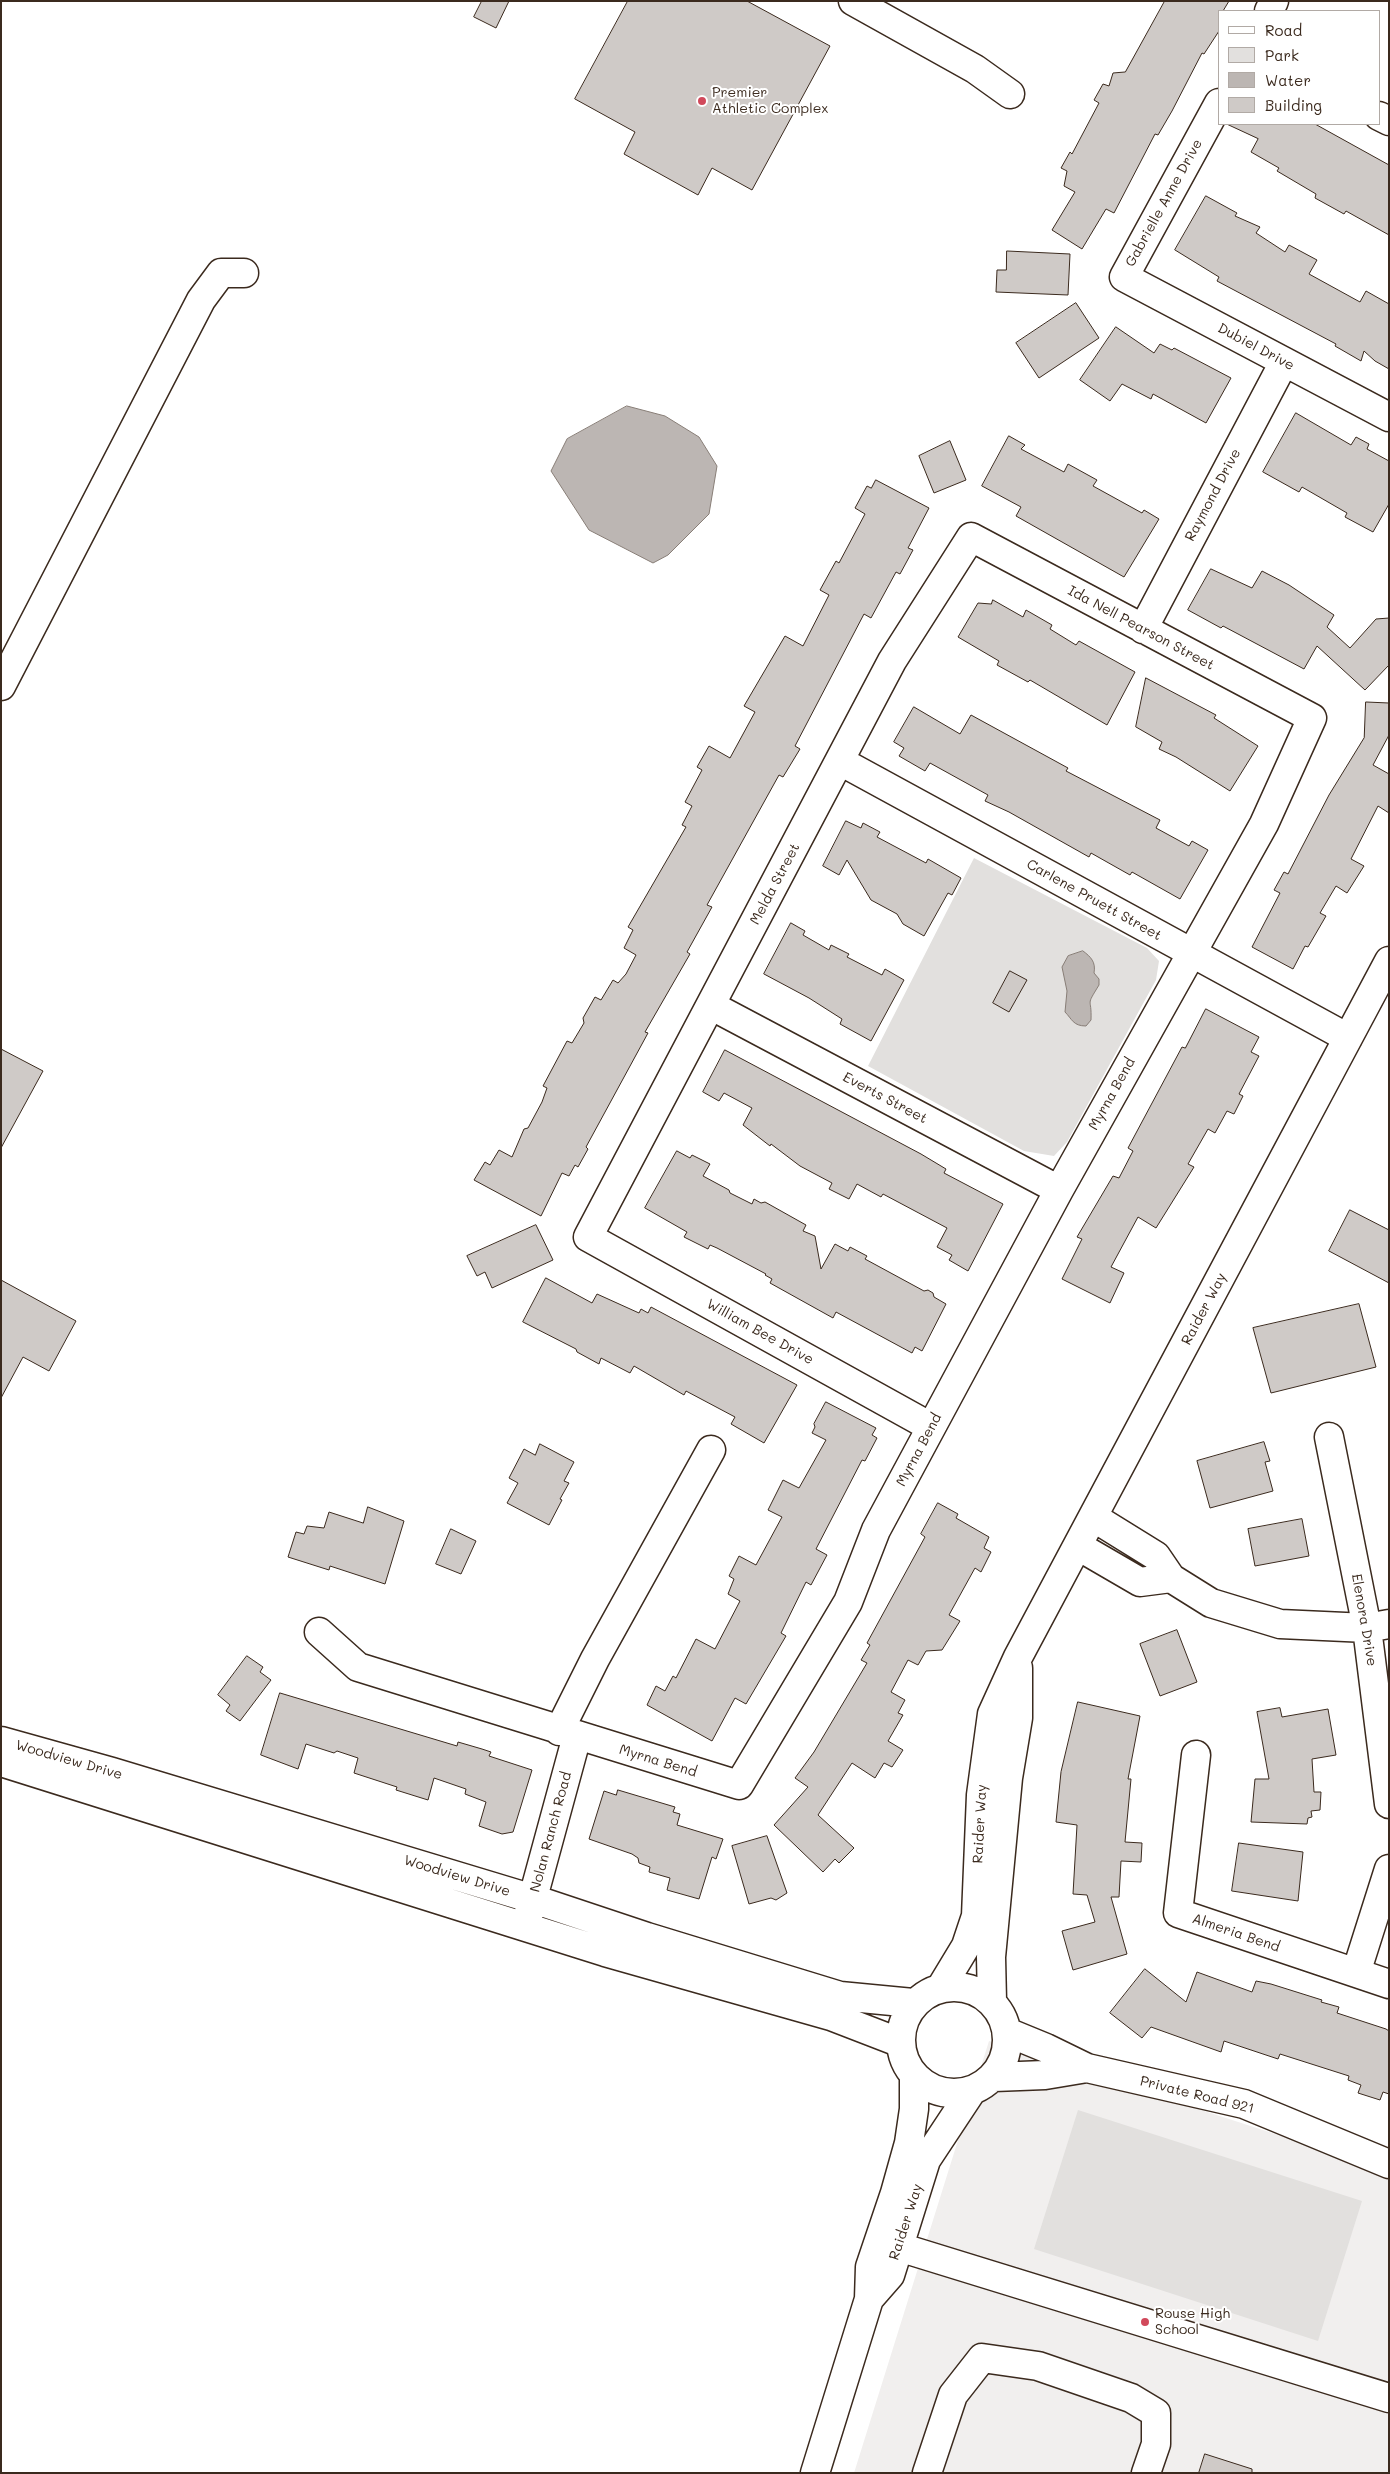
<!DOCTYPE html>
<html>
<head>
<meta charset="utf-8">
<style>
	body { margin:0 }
	#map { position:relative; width:1390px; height:2474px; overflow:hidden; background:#fff; font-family:Mali,sans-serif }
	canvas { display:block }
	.frame { position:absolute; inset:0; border:2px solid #3b2a1e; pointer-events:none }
	.legend { position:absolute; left:1218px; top:10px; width:162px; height:115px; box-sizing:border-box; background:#fff; border:1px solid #b1aaa5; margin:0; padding:6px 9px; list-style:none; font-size:15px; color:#3b2a1e }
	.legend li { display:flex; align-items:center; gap:10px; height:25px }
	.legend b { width:25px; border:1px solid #b1aaa5 }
</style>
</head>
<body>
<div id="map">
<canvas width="1390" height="2474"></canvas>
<div class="frame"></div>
<ul class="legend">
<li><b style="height:6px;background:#fff"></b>Road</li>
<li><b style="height:14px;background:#e2e0de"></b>Park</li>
<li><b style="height:14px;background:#bcb6b3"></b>Water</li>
<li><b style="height:14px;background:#cfcac7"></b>Building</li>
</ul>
</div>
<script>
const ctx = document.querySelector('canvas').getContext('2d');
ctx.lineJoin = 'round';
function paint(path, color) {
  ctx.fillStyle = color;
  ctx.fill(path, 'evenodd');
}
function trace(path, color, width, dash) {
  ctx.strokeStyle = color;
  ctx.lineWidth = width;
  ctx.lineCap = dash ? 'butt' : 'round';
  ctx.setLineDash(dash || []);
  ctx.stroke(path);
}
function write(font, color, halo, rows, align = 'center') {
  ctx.font = font + ' Mali,sans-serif';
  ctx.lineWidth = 4;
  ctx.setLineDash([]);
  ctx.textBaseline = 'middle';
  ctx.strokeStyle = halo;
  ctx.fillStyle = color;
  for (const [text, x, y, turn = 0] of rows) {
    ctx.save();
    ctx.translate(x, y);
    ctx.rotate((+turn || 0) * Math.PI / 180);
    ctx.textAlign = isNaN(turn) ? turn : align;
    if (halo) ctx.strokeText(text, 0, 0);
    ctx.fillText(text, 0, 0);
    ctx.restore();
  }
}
paint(new Path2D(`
	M989,2041L1389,2171V2473H854Z`), '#f1efee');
paint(new Path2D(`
	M974,858L1147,948L1159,961L1156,980L1067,1142L1054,1156L1024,1151L868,1066Z
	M1078,2110L1362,2201L1318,2341L1034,2249Z`), '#e2e0de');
const water = new Path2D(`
	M627,406L665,416L699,437L717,466L709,514L668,555L653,563L589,530L551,471L567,439Z
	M1083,951C1091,957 1096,962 1094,973L1099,979V985C1085,1008 1092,996 1091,1020L1086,1026C1073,1026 1072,1019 1065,1012L1067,991L1062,967L1068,956Z`);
paint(water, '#bcb6b3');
trace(water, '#887e77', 1);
const building = new Path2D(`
	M482,1H509L496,28L474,17Z
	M628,1H747L830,46L752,190L712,168L698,195L624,154L635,132L575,99Z
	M1165,1H1229L1223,11H1219V31L1204,54L1202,53L1172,111L1158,135L1155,134L1114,213L1106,209L1082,249L1052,230L1075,192L1064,186L1067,171L1061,168L1070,152L1072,154L1099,103L1094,100L1103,84L1109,86L1113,73L1125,72Z
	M1227,124H1315L1389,165V235L1346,211L1344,214L1315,198L1316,194L1277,171L1279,168L1251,152L1258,139Z
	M1206,196L1237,213L1235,216L1260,227L1256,233L1285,252L1289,245L1317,260L1309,274L1360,302L1366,291L1389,304V369L1375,361L1364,351L1361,361L1335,346L1336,344L1217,281L1219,277L1175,250Z
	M1007,251L1070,254L1068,295L996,292L997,270H1006Z
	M1076,303L1099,338L1039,378L1016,343Z
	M1116,327L1154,353L1160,344L1172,350L1174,348L1231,378L1206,423L1153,394L1151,399L1122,384L1110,401L1080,380Z
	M1296,413L1351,445L1356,437L1369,444L1367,449L1389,461V504L1373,532L1345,517L1347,513L1302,487L1299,492L1263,472Z
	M1009,436L1025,445L1021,449L1064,472L1068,464L1097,480L1093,486L1142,513L1144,510L1159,519L1124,577L1016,516L1021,507L982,486Z
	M950,441L966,480L934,493L919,456Z
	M876,480L929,508L908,548L913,550L900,574L896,572L871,618L864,614L795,746L800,749L783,777L779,775L707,905L712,907L687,952L690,954L645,1032L648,1033L586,1147L588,1149L578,1167L575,1165L569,1176L562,1173L541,1216L474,1180L485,1162L490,1165L499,1150L512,1157L524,1129L528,1128L542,1102L547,1088L543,1086L567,1041L572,1043L584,1023L583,1018L595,997L601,1000L613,980L618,983L626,974L636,955L624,948L633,930L628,927L686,827L682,825L692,806L685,802L702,770L697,767L709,746L730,758L755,712L744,706L785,636L803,646L829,595L820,590L836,561L839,563L865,514L855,508L867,486L871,488Z
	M1211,569L1252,588L1262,571L1289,585L1334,615L1327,627L1350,648L1376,619L1389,618V665L1365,690L1317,646L1304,669L1223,626L1221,628L1188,610Z
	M993,600L1023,617L1026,610L1052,625L1050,629L1076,645L1079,641L1135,672L1107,725L1030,680L1028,682L997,665L999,661L958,637L978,603L991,604Z
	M1146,678L1216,715L1214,718L1258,746L1230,791L1176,757L1159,749L1162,742L1136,727Z
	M1366,702L1389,703V735L1373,765L1389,774V813L1378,806L1351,859L1364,866L1347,893L1336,886L1320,913L1326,916L1308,947L1305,946L1293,969L1252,947L1280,893L1274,890L1284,872L1288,874L1329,795L1364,738Z
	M914,707L960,734L971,715L1068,768L1066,771L1160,820L1156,828L1189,846L1192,841L1208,850L1180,899L1132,872L1130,875L1091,853L1089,857L1009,812L985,801L988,795L930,763L925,771L899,756L904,748L894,742Z
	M846,821L861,828L863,823L880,832L877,837L926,863L928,859L961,878L952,895L948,893L924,936L903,924L897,914L871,900L847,860L839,875L823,866Z
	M791,923L805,931L803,935L829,950L831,945L849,954L847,957L882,975L885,969L904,980L871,1041L840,1024L842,1019L809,998L764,974Z
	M1010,971L1027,980L1009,1012L993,1003Z
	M1206,1009L1259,1037L1251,1052L1259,1056L1239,1094L1243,1096L1234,1114L1227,1111L1215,1133L1208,1129L1188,1164L1194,1167L1156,1228L1138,1217L1111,1267L1124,1273L1110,1303L1062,1279L1082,1239L1077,1237L1113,1176L1119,1178L1133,1151L1128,1148L1182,1047L1185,1048Z
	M1,1049L43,1071L1,1148Z
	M725,1050L921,1154L946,1169L944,1173L1003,1204L968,1271L949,1260L952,1255L937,1247L947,1228L883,1194L881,1197L857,1184L849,1199L829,1189L832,1183L800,1166L771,1144L770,1146L743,1125L752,1108L724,1093L719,1101L703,1092Z
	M677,1151L690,1158L692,1155L710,1164L703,1176L729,1190L730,1193L752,1204L754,1199L761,1203L765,1202L806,1225L803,1231L815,1236L821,1269L835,1244L848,1251L850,1247L867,1256L865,1259L924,1291L928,1290L933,1293L934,1297L946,1304L922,1351L915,1347L912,1353L836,1312L833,1318L770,1283L772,1279L765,1275L766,1274L717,1248L710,1245L708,1249L684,1237L687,1232L645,1208Z
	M1350,1210L1389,1230V1283L1329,1251Z
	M536,1225L553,1260L492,1288L485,1272L477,1276L467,1256Z
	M546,1278L592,1303L597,1294L639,1313L641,1309L648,1313L651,1307L797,1385L764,1443L731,1424L735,1417L686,1391L684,1395L634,1366L630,1373L601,1358L599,1364L577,1352L576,1349L523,1322Z
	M1,1280L76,1321L49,1371L23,1357L1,1398Z
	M1359,1304L1376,1367L1271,1393L1253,1328Z
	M826,1402L876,1428L872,1435L877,1438L865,1461L862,1460L816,1549L827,1555L811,1585L806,1582L781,1633L786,1636L746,1704L735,1698L712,1741L647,1705L656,1686L665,1691L673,1676L676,1678L696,1639L715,1649L740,1601L728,1594L734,1579L729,1576L739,1556L756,1565L782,1517L768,1510L783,1480L799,1488L826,1440L812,1433L815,1427L814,1424Z
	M1264,1442L1270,1461L1265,1462L1273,1491L1210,1508L1197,1461Z
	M540,1444L574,1462L564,1481L569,1483L560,1499L562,1500L549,1525L507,1503L518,1483L509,1478L524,1449L535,1455Z
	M938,1503L958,1514L956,1518L989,1537L984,1548L991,1552L981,1572L975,1568L949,1615L960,1621L942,1650L926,1651L918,1665L908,1660L891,1692L905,1700L898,1713L903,1715L888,1741L903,1750L892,1767L884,1763L875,1778L852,1763L818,1815L854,1848L839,1863L835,1859L823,1872L774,1825L808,1787L795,1778L814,1752L867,1663L861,1660L870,1645L867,1643L925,1537L921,1534Z
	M368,1507L404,1521L385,1584L330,1566L329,1570L288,1557L296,1532L304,1534L307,1526L324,1528L329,1512L363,1523Z
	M1302,1519L1309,1556L1255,1566L1248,1529Z
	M451,1529L476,1541L461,1574L436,1564Z
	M1177,1630L1197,1682L1160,1696L1140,1644Z
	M247,1656L263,1667L260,1672L271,1680L240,1721L226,1711L230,1705L218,1695Z
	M280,1693L457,1746L458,1742L482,1749L491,1752L489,1756L532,1770L513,1832L502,1834L479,1826L486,1802L465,1794L466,1789L434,1778L428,1800L396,1790L397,1787L354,1773L358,1758L337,1751L334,1753L306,1744L298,1769L261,1755Z
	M1078,1702L1140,1716L1128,1779H1131L1125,1842L1142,1843L1141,1862L1121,1861L1119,1897H1111L1127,1954L1073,1970L1062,1931L1095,1922L1087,1895L1073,1894L1077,1825L1056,1822L1061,1772Z
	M1280,1708L1282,1717L1328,1709L1336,1755L1312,1759L1314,1792H1321L1320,1810L1311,1811L1312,1817L1308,1818L1307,1824L1251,1822L1255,1779H1269L1257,1712Z
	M618,1790L675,1807L673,1812L680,1814L677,1825L723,1839L716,1859L712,1857L699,1899L667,1890L670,1878L649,1872L650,1867L639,1863L638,1858L632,1854L589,1839L604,1791L616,1795Z
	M767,1836L787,1893L776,1900L771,1898L749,1904L732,1846Z
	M1239,1843L1303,1852L1298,1901L1232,1891Z
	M1145,1969L1186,2002L1197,1972L1252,1992L1256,1981L1271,1984L1322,2000L1321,2002L1339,2007L1337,2013L1386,2029L1389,2031V2094L1383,2092L1380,2100L1358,2093L1361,2085L1348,2080L1349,2076L1280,2054L1278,2059L1224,2041L1221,2052L1151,2027L1142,2038L1110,2013Z
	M1205,2454L1252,2469V2473H1199Z`);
paint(building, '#cfcac7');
trace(building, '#3b2a1e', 1);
const minor = new Path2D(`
	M853,1L975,69L1010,94
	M1269,11L1274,1
	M1219,103L1124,277L1389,417
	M1379,116L1389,121
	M1143,629L1284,362
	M1,686L201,300L221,273H244
	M840,761L1348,1038
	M712,1006L1059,1190
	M1329,1437L1367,1628L1389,1804
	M1093,1517L1156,1556L1171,1578L1211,1603L1280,1624L1367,1628L1389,1624
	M1078,1546L1140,1582L1171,1578
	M319,1632L358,1667L739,1785L848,1602L876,1530L1059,1190L1264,824L1312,718L971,537L892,661L588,1237L931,1427
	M559,1731L595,1659L711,1450
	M1,1741L112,1772L533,1899L647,1937L840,1996L913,2003
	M1196,1755L1178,1913L1389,1984
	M1,1762L605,1952L831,2016L901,2043
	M528,1916L577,1736
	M1356,1973L1389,1869
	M901 2040a53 53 0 1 1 106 0a53 53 0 1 1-106 0Z
	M940,1989L966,1946L976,1916L981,1795L992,1714L1018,1657L1389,961
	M992,2001L991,1957L1008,1778L1018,1718V1668
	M1007,2032L1046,2048L1087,2068L1244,2104L1389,2164
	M994,2077L1045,2075L1087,2068
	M899,2247L1389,2398
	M869,2299L890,2275L926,2160L971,2092
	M815,2473L869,2299L870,2267L895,2193L909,2143L914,2109V2076
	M927,2473L953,2395L982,2358L1038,2366L1131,2398L1156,2413V2444L1146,2473`);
trace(minor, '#3b2a1e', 31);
trace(minor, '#fff', 28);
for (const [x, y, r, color] of [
	[702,101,5,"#d1495b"],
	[1145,2322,5,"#d1495b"]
]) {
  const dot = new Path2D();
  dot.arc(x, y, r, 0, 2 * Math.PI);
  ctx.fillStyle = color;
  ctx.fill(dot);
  trace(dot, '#fff', 2);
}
write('14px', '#3b2a1e', '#fff', [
	["Premier",712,93],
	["Athletic Complex",712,109],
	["Rouse High",1155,2314],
	["School",1155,2330]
], 'left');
write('14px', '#3b2a1e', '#fff', [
	["Gabrielle Anne Drive",1164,203,-61],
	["Dubiel Drive",1256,347,28],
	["Raymond Drive",1213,495,-62],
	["Ida Nell Pearson Street",1141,628,28],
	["Melda Street",775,884,-62],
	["Carlene Pruett Street",1094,900,29],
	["Myrna Bend",1112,1094,-61],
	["Everts Street",885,1098,28],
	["Raider Way",1204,1309,-62],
	["William Bee Drive",760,1332,29],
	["Myrna Bend",919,1450,-62],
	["Elenora Drive",1364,1620,80],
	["Woodview Drive",69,1760,16],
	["Myrna Bend",658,1761,17],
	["Raider Way",980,1824,-87],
	["Nolan Ranch Road",551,1832,-75],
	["Woodview Drive",457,1876,17],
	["Almeria Bend",1236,1933,19],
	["Private Road 921",1197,2095,14],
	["Raider Way",906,2222,-72]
]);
</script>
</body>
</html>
